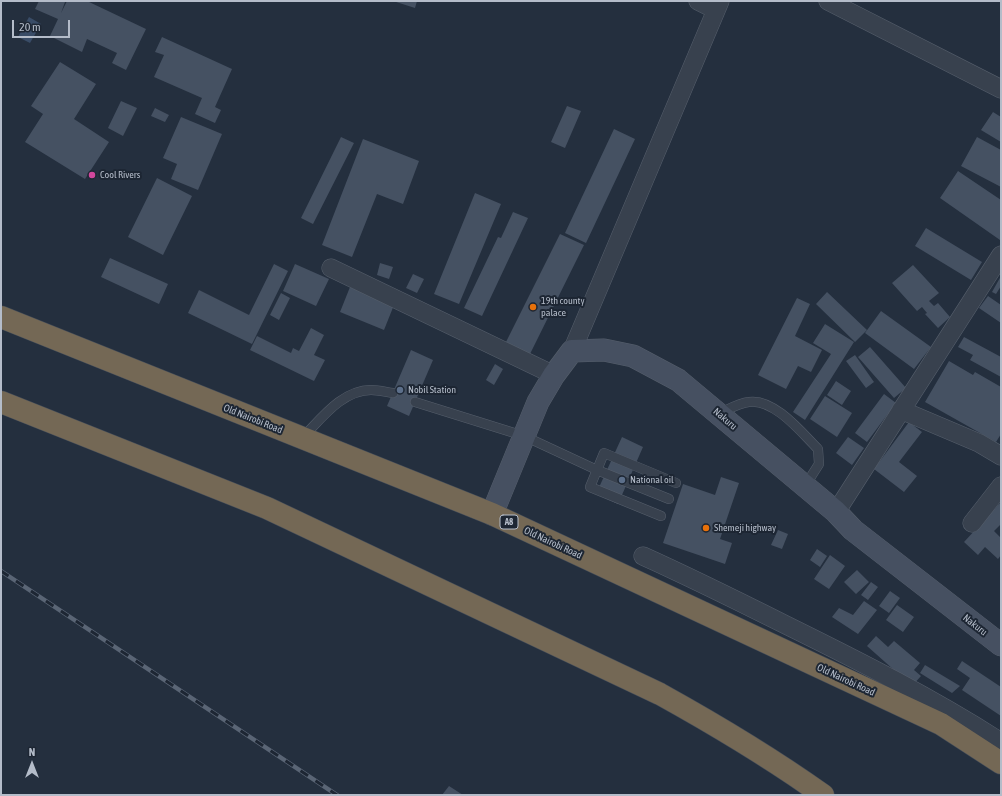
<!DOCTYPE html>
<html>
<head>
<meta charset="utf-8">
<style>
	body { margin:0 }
	#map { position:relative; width:1002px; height:796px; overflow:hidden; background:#242f3e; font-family:"Asap Condensed",sans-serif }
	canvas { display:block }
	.frame { position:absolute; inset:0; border:2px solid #b4bcc9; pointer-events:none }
	.north { position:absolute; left:12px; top:744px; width:40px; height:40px; -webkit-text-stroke:3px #1d2633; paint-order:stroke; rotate:0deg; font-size:11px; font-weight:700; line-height:16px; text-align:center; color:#b4bcc9 }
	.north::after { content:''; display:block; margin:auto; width:14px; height:18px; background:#b4bcc9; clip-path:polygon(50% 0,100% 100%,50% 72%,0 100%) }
	.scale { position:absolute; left:12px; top:20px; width:58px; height:18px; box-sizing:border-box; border:2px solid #b4bcc9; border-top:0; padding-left:5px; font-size:12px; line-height:14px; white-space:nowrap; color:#b4bcc9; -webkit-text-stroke:3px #1d2633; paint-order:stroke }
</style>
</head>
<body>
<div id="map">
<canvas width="1002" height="796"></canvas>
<div class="frame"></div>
<div class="north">N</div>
<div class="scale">20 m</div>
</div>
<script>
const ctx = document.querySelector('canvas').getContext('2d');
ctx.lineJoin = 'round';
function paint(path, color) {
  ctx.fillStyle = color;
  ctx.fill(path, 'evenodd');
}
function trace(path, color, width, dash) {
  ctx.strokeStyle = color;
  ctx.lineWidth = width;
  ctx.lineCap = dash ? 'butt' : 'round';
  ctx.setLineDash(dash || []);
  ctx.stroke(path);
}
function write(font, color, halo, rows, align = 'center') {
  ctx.font = font + ' "Asap Condensed",sans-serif';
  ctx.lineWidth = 4;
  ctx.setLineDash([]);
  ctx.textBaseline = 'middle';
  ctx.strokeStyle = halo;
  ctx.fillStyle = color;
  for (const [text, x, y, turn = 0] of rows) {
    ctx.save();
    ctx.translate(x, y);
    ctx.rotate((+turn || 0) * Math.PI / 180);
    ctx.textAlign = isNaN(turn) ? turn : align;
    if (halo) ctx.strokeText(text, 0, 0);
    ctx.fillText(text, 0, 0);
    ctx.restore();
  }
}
paint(new Path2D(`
	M29,17L41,24L30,43L18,37Z`), '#394c67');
paint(new Path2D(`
	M39,1L65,2L61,13L67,1H87L146,29L126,70L112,63L117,53L87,39L82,52L50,36L58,19L35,9Z
	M393,1H417L415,8Z
	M162,37L232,69L215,107L221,110L215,123L195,114L202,98L154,77L164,55L155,52Z
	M60,62L96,84L74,119L109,142L85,179L25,142L43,114L31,106Z
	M121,101L137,108L123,136L108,128Z
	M567,106L581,111L565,148L551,142Z
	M155,108L169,115L165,122L151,116Z
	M993,112L1001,117V142L981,130Z
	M181,117L222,134L198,190L171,179L177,164L163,158Z
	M614,129L635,139L586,243L565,233Z
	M341,137L354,143L313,224L301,218Z
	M977,137L1001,150V187L961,166Z
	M363,139L419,161L403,204L377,194L352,257L322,245Z
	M958,171L1001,200L1000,240L940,198Z
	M157,178L192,196L163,255L128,237Z
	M475,193L501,204L459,304L434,294Z
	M513,212L528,218L482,316L464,308L498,237L501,238Z
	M926,228L982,262L971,280L915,246Z
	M560,234L584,245L530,354L506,342Z
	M110,258L168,284L159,304L101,277Z
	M380,263L393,267L389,279L377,275Z
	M274,264L288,271L252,344L188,313L199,290L249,315Z
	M295,264L329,279L316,306L283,291Z
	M913,265L939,293L929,301L934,306L938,303L950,317L938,328L925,314L927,313L922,307L917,311L892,283Z
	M413,274L424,279L417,293L406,288Z
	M1001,276V286L996,294L992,292Z
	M350,287L394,305L384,330L340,312Z
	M827,292L867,330L855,342L816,304Z
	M281,293L290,298L279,320L270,315Z
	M988,296L1001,305V323L979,308Z
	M797,298L810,304L795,336L822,350L811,372L798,366L786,389L758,375Z
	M881,311L931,347L914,369L865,333Z
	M825,324L854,342L805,420L793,412L831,354L813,343Z
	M311,328L324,335L314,355L325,360L314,381L250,350L257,336L291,353L293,348L299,351Z
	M964,337L1001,357V377L970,360L973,355L958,347Z
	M870,347L906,388L894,398L858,357Z
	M411,350L433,360L409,416L387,406Z
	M855,355L874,382L866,388L846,361Z
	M949,361L973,375L975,372L1001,387V434L996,442L925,402Z
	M495,364L503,369L494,385L486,380Z
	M836,381L851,391L842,405L827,395Z
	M884,394L896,403L867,442L855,433Z
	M825,396L852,413L837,437L810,419Z
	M909,422L922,432L899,462L917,476L904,492L874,469Z
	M622,437L643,447L618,504L596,494Z
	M848,437L864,448L852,465L836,453Z
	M721,477L739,483L720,539L732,543L725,564L663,543L683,484L715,495Z
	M1001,502V524L994,531L1001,538V555L998,559L985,547L978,555L964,542Z
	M778,530L788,534L782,549L771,545Z
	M817,549L827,556L820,567L810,560Z
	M830,555L845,566L829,589L814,579Z
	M857,570L869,582L856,594L844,582Z
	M871,582L878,587L868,600L861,595Z
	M890,591L900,598L889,613L879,606Z
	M864,601L877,610L858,634L832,617L839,608L853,615Z
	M897,605L914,617L903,632L886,620Z
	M876,636L888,647L894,641L920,663L914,670L921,676L912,686L867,646Z
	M962,661L1001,687V716L962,690L970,678L957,669Z
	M925,665L960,686L952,693L920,673Z
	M449,786L463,795H442Z`), '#455162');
const lane = new Path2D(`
	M415,402L524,436L597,470L669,499
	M720,413C729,409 739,403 749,402C774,398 802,433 818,449L819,464L805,486
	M303,437C321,419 342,390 371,390C378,390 386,392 393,393
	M661,516L590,487L604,453L676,483`);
const street = new Path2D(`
	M698,1L716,10
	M828,1L1001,89
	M331,268L554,375
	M572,351L720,1
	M901,410L979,443L1001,456
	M836,512L1001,255
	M972,523L1001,486
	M643,556C692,578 740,602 788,626C861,662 932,698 1001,742`);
const secondary = new Path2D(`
	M492,514L538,402L554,375L572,351L604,350L633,356L678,380L836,512L853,530L1001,645`);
const highway = new Path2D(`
	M1,317L492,514L941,724L1001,763
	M1,402L267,508L660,694C716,725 771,758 823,795`);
trace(lane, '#565f6c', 10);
trace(street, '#565f6c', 19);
trace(secondary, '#565f6c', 23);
trace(highway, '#434c59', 23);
trace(lane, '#38414e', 9);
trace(street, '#38414e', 18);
trace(secondary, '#465061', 22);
trace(highway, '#746855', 22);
const rail = new Path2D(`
	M1,571L337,795`);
trace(rail, '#5a6575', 4.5);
trace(rail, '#1d2633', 3, [9]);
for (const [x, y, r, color] of [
	[92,175,4,"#d1479c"],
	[533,307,4,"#e8710a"],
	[400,390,4,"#5c6f8a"],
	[622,480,4,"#5c6f8a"],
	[706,528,4,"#e8710a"]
]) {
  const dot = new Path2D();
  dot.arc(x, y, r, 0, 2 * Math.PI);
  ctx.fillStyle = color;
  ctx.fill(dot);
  trace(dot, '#1d2633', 1.5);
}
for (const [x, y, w] of [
	[509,522,18]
]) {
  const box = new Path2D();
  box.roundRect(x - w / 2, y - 7, w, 14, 3);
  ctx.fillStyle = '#1d2633';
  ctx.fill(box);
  trace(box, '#b4bcc9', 1);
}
write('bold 9px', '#b4bcc9', null, [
	["A8",509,522]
]);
write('10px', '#b4bcc9', '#1d2633', [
	["Cool Rivers",100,175],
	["19th county",541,301],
	["palace",541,313],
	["Nobil Station",408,390],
	["National oil",630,480],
	["Shemeji highway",714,528]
], 'left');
write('10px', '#b4bcc9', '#1d2633', [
	["Old Nairobi Road",253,419,22],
	["Nakuru",725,419,40],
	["Old Nairobi Road",553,543,25],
	["Nakuru",975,625,38],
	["Old Nairobi Road",846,680,25]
]);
</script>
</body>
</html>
